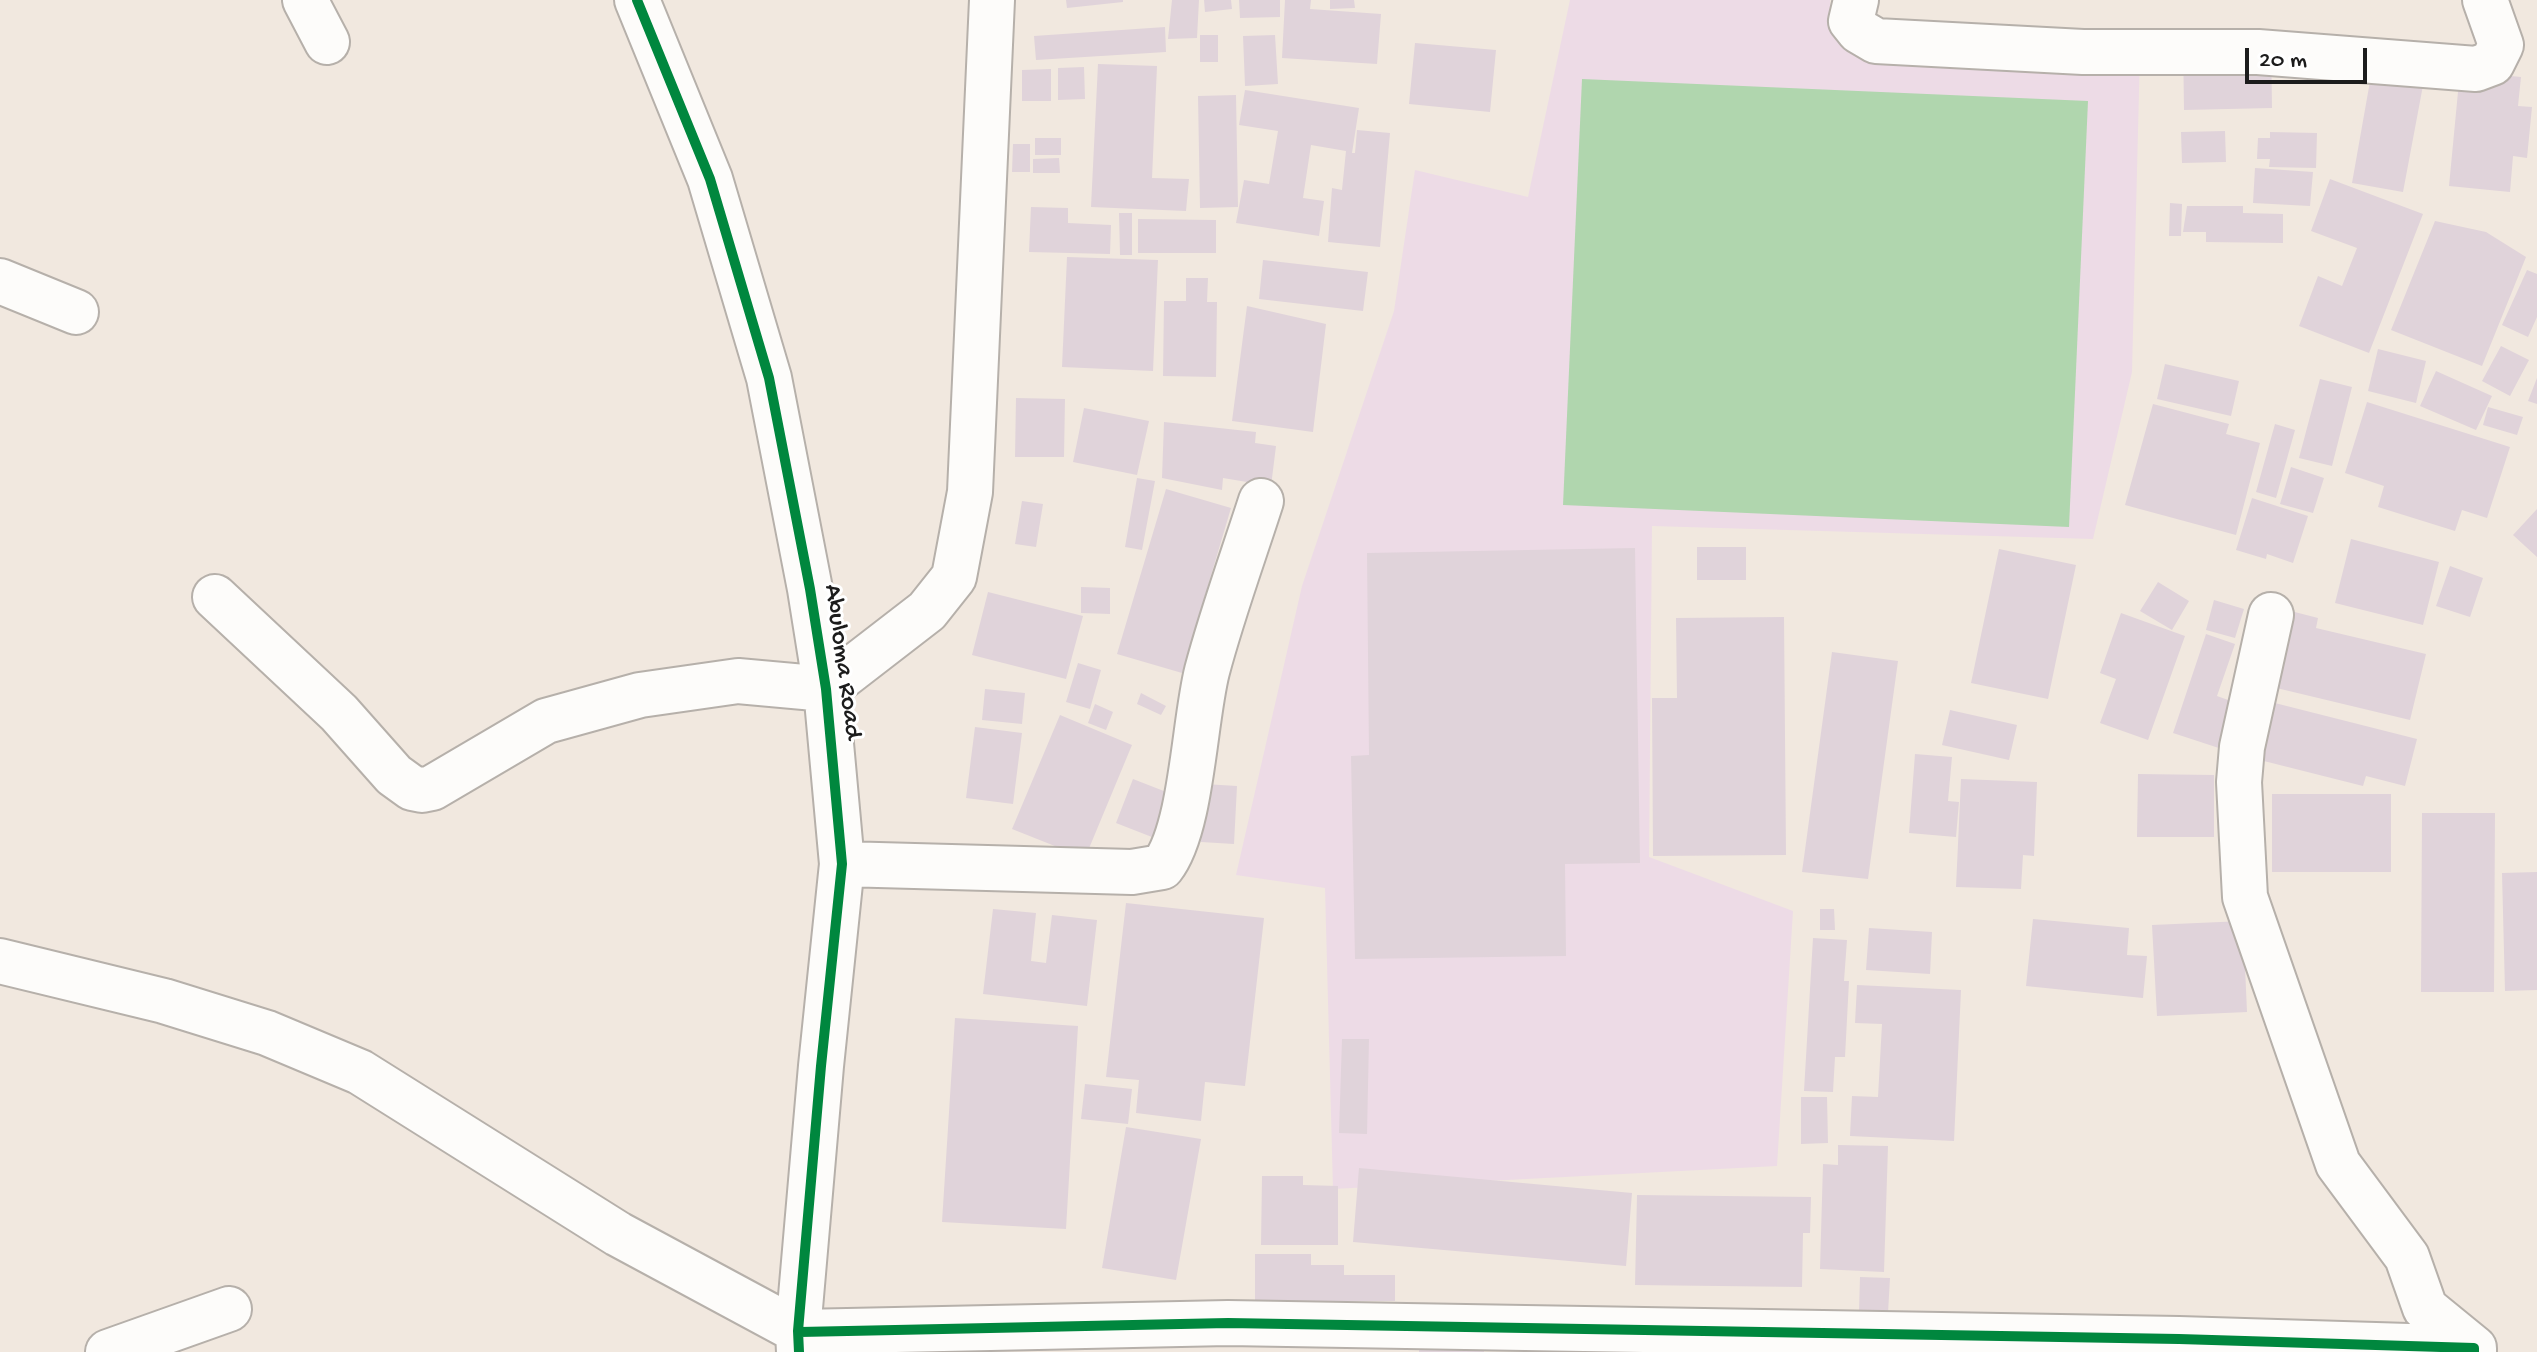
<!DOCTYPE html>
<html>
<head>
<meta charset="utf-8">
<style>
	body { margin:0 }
	#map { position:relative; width:2537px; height:1352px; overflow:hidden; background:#f1e8df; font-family:"Gochi Hand",sans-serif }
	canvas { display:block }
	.scale { position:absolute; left:2245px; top:48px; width:122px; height:36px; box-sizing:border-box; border:4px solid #1c1c1c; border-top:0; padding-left:10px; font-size:24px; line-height:28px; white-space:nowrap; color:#1c1c1c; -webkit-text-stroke:6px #fff; paint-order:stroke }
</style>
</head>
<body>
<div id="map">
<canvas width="2537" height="1352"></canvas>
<div class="scale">20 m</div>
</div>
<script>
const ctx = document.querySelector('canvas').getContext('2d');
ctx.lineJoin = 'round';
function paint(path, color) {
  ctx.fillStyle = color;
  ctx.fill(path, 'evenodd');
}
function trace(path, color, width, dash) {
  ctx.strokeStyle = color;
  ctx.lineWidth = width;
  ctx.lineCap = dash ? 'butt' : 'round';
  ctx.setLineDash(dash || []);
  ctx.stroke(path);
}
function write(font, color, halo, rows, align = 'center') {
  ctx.font = font + ' "Gochi Hand",sans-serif';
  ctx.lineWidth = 6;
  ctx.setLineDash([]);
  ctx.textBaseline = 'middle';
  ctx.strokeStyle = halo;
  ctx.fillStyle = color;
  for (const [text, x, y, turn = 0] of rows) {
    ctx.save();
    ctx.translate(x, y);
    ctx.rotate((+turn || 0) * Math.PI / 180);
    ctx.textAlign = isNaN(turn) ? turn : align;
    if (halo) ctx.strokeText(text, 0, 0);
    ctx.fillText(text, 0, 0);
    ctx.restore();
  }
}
paint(new Path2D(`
	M1570,0H1830V25L2140,51L2132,372L2093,539L1652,526L1649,857L1793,911L1777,1166L1333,1189L1325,888L1236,875L1302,586L1394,311L1415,170L1528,197Z`), '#eddbe6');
paint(new Path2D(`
	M1582,79L2088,101L2069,527L1563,505Z`), '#b0d6ae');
paint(new Path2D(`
	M1066,0H1123V2L1067,8Z
	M1172,0H1199L1197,38L1168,39Z
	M1204,0H1231L1232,9L1205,12Z
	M1239,0H1280V17L1240,18Z
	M1285,0H1311L1310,9L1381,14L1377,64L1282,58Z
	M1330,0H1354L1355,8L1330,9Z
	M1165,27L1166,52L1036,60L1034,36Z
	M1200,35H1218V62H1200Z
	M1275,35L1278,84L1245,86L1243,36Z
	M2271,38L2272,108L2184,110L2183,39Z
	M1415,43L1496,50L1490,112L1409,104Z
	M1098,64L1157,66L1152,178L1189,179L1186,211L1091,207Z
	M1084,67L1085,99L1058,100V68Z
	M1051,69V101H1022V70Z
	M2372,70L2424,80L2403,192L2352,183Z
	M2460,71L2521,77L2518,106L2532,107L2527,158L2513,156L2510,192L2449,186Z
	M1245,90L1359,108L1352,153H1355L1357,130L1390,133L1380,247L1328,242L1332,188L1342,190L1346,151L1311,145L1303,198L1324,201L1319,236L1236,223L1244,180L1269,184L1278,131L1239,125Z
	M1236,95L1238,207L1200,208L1198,96Z
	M2225,131L2226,162L2182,163L2181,132Z
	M2270,132L2317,133L2316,168L2269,167L2270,159H2257L2258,138H2270Z
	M1035,138H1061V155H1035Z
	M1013,144H1030V172H1012Z
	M1059,158L1060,173H1033V159Z
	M2255,168L2313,172L2310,206L2253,203Z
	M2330,179L2423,214L2369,353L2299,326L2318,276L2342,286L2357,248L2311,231Z
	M2170,203L2182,204L2181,236H2169Z
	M2187,206H2243V213L2283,214V243L2206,242V232H2183Z
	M1031,207L1068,208V223L1111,225L1110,254L1029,252Z
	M1119,213H1132V255H1120Z
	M1138,219L1216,220V253H1138Z
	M2435,221L2486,232L2526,257L2482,366L2391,330Z
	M1067,257L1158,260L1153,371L1062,367Z
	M1263,260L1368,272L1363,311L1259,299Z
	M2527,270L2537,274V317L2528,337L2502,325Z
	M1186,278H1208L1207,302H1217L1216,377L1163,376L1164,301H1186Z
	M1247,306L1326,324L1313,432L1232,421Z
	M2501,346L2529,360L2510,396L2482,381Z
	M2378,349L2426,361L2416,403L2368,391Z
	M2165,364L2239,381L2231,416L2157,399Z
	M2436,371L2492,396L2476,430L2420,406Z
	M2537,378V404L2528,401Z
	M2320,379L2352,387L2332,466L2299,458Z
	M1016,398L1065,399L1064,457H1015Z
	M2367,402L2510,447L2487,518L2462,510L2455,531L2378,507L2384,486L2345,473Z
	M2153,404L2229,424L2226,434L2260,443L2236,535L2125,505Z
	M2488,407L2523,417L2517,435L2483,425Z
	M1084,408L1149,421L1137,475L1073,462Z
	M1164,422L1256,432L1255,443L1276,446L1271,486L1223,478L1222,490L1162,478Z
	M2275,424L2295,430L2276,498L2256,492Z
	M2291,467L2324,478L2313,513L2280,504Z
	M1137,478L1155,481L1142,550L1125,547Z
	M1166,489L1231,508L1182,673L1117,654Z
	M2252,498L2308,516L2293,563L2267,554L2266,559L2236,550Z
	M1022,501L1043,504L1036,547L1015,544Z
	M2537,509V557L2513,535Z
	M2351,539L2439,562L2423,625L2335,603Z
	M1697,547H1746V580H1697Z
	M1635,548L1640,863L1565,864L1566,956L1355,959L1351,756L1369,755L1367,553Z
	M1999,549L2076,565L2048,699L1971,683Z
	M2450,566L2483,578L2470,617L2436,606Z
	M2158,582L2189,601L2172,630L2140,611Z
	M1081,587L1110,588V614L1081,613Z
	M988,592L1083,616L1066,679L972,655Z
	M2214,600L2244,609L2235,638L2206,630Z
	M2283,609L2318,618L2316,628L2426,654L2410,720L2264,685Z
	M2121,613L2185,636L2148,740L2100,723L2116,679L2100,673Z
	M1784,617L1786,855L1653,856L1652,698H1677L1676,618Z
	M2206,634L2235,644L2217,696L2245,706L2231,752L2173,733Z
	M1832,652L1898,661L1868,879L1802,872Z
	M1078,663L1101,670L1090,709L1066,702Z
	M985,689L1025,693L1022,724L982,720Z
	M1141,693L1166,706L1161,715L1137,704Z
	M2263,700L2417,739L2405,786L2366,776L2363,786L2248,757Z
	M1095,704L1113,712L1106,730L1088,723Z
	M1950,710L2017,725L2009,760L1942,745Z
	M1060,715L1132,745L1085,858L1012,829Z
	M975,727L1022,733L1013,804L966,798Z
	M1915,754L1952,757L1948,801L1959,802L1956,837L1909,833Z
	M2138,774L2214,775V837H2137Z
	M1133,779L1174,795L1157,839L1116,823Z
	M1961,779L2037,782L2034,856L2023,855L2021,889L1956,887Z
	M1204,784L1237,786L1234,844L1201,842Z
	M2272,794H2391V872H2272Z
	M2422,813H2495L2494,992H2421Z
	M2537,872V990L2505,991L2502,873Z
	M1126,903L1264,918L1245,1086L1205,1082L1201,1121L1136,1113L1139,1080L1106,1077Z
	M993,909L1036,913L1031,961L1046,963L1052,915L1097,920L1087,1006L983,994Z
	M1820,909H1834L1835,930H1820Z
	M2033,919L2129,928L2127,955L2147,956L2143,998L2026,986Z
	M2243,921L2247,1012L2157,1016L2152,925Z
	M1869,928L1932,932L1930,974L1866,970Z
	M1813,938L1847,940L1844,981H1849L1845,1057H1835L1833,1092L1804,1091Z
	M1857,985L1961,990L1954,1141L1850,1136L1852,1096L1878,1097L1882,1024L1855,1023Z
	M955,1018L1078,1026L1066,1229L942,1222Z
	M1342,1039H1369L1367,1134L1339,1133Z
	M1085,1084L1132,1089L1128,1124L1081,1119Z
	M1801,1097H1827L1828,1143L1801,1144Z
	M1126,1127L1201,1139L1176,1280L1102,1268Z
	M1838,1145L1888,1146L1884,1272L1820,1269L1823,1164L1838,1165Z
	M1359,1168L1632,1193L1626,1266L1353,1242Z
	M1262,1176H1303V1185L1338,1186V1245H1261Z
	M1637,1195L1811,1197L1810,1233H1803L1802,1287L1635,1285Z
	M1255,1254H1311V1265H1344V1275H1395V1301H1255Z
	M1860,1277L1890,1278L1888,1313L1859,1312Z
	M1419,1348L1484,1349V1352H1419Z`), '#e0d3da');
const minor = new Path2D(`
	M305,0L327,42
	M637,0L710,179L769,378L810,589L826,689L842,864L821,1066L798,1331L799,1352
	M1856,0L1851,21L1859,31L1876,41L2083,52H2258L2476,69L2492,63L2501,45L2485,0
	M0,281L76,312
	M215,597L339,713L394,775L412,788L422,790L432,788L546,721L640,695L738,681L826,689L927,611L954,577L970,492L992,0
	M2271,615L2242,747L2239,782L2245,897L2338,1164L2407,1257L2425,1308L2474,1348V1352
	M842,864L1132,872L1162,867C1192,829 1194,722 1207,671C1222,614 1243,557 1261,501
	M0,961L164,1001L267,1033L360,1072L618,1234L798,1331
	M800,1332L1228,1323L2179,1339L2474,1348
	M108,1352L229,1309`);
trace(minor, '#b6b0aa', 48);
trace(minor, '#fdfcfa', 44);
trace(new Path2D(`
	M637,0L710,179L769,378L810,589L826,689L842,864L821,1066L798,1331L799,1352
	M800,1332L1228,1323L2179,1339L2474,1348V1352`), '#00873e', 10);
write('26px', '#1c1c1c', '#fff', [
	["Abuloma Road",841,662,82]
]);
</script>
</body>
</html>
